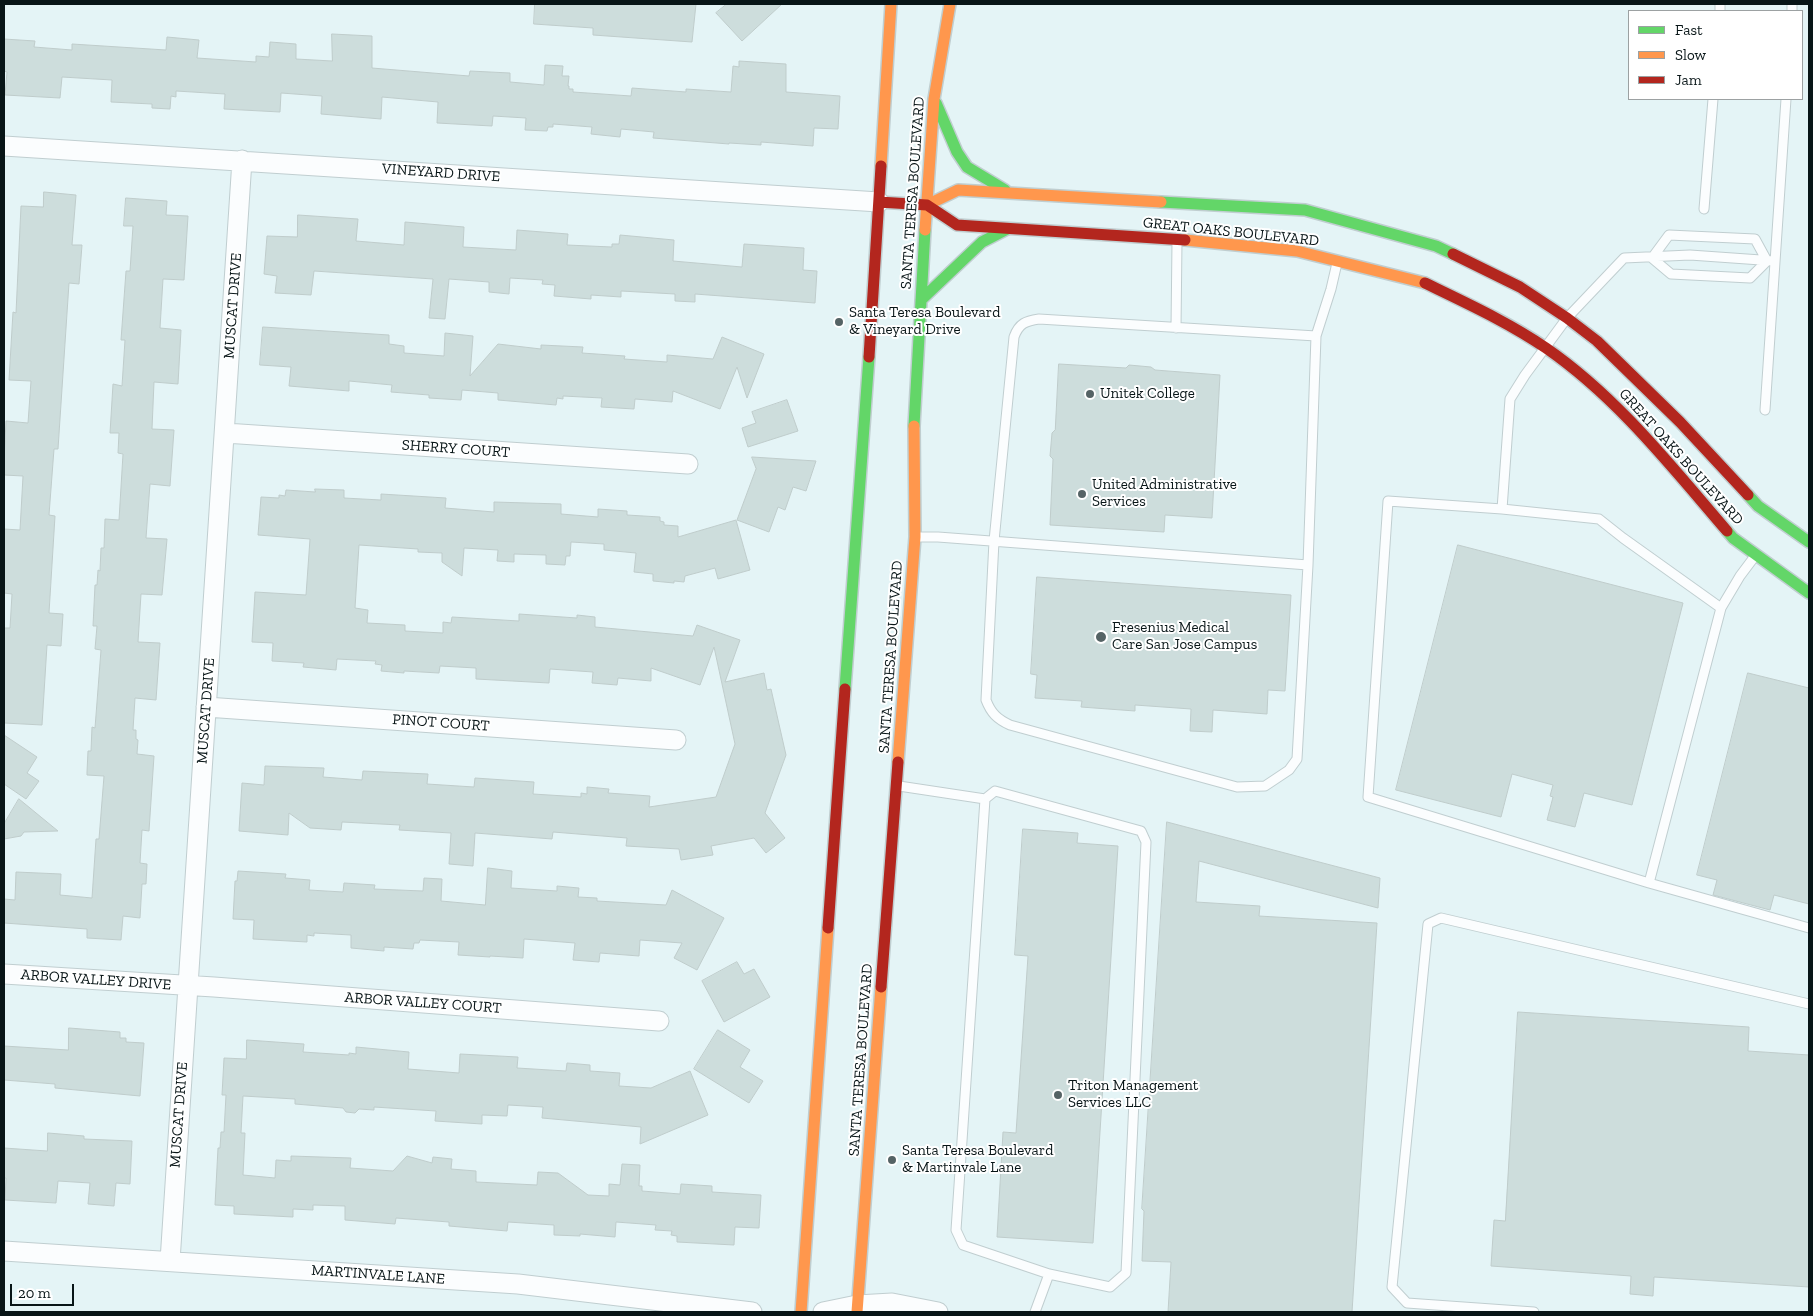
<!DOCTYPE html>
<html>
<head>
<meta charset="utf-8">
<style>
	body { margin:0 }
	#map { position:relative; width:1813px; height:1316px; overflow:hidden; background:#e4f4f6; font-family:"Zilla Slab",serif }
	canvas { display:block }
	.frame { position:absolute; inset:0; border:5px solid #081517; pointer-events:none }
	.legend { position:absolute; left:1628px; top:10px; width:175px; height:90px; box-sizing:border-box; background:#fff; border:1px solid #9ca1a2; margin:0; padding:6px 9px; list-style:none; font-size:15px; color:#081517 }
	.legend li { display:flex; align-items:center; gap:10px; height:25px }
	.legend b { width:25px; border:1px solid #9ca1a2 }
	.scale { position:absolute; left:10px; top:1284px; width:64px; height:22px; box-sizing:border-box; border:2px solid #081517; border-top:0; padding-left:6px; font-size:15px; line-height:18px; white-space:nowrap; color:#081517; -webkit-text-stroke:4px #fff; paint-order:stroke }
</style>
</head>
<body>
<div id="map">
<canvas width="1813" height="1316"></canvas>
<div class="frame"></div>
<ul class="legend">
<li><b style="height:6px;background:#63d668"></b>Fast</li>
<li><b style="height:6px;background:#ff974d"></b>Slow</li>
<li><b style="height:6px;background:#b3261e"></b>Jam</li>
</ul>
<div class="scale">20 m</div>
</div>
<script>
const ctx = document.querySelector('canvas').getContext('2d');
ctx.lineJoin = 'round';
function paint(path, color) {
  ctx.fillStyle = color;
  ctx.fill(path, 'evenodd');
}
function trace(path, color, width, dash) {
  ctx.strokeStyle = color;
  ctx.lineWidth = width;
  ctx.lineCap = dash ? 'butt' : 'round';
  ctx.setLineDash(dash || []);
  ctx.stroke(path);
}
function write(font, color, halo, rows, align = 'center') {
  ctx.font = font + ' "Zilla Slab",serif';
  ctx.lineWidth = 4;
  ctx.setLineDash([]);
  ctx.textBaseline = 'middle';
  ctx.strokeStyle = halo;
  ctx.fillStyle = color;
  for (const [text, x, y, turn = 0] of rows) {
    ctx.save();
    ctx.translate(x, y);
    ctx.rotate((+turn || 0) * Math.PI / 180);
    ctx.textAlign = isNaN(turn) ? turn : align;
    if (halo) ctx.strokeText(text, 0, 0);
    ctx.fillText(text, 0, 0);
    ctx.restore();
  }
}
const building = new Path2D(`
	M535,4H696L692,42L593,35V28L534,24Z
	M727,4H782L742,41L716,13Z
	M332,34L372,36V68L469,76L470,71L510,73V82L544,85L545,65L563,66L562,76H569L568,86H569V89H573V92L631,96L632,88L686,92V89L731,92L733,66L739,67V61L786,64V92L840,96L838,129L814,128L813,146L761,142V145L729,143V144L653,138L654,132L621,129L620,137L591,134L592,127L553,124V127H548L547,131L525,130L526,118L493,116L492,126L437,123L438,102L382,97L381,119L321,114L322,96L281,93L280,112L224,109L225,94L176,91V97L171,96L170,109L152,108V104L111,102L112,80L62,77L60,98L5,95L7,72L4,71V39L35,41L34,47L72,50V44L166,50L167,37L199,40L197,58L256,62V56L269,57L270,42L296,44V59L332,61Z
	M44,192L76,195L72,245H82L79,284L69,283L58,449H54L49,515L55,516L49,613L63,614L61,646L47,645L42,725L4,723V628H10L12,594L4,593V529L20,530L23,476L4,475V461L6,421L28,423L31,381L9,380L13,312L16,313L21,206L43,207Z
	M126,198L167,201L166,215L188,216L184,280L163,279L160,328L181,330L178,384L154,382L152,429L174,430L170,486L150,484L146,538L167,539L162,595L141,594L138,642L160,643L156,700L135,698L133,730H136V739L138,740L137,754L154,756L149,831L142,830L140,863L147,864L146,884H142L140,918L123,916L121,940L87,938V929L4,923V899L15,900L16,872L61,874L60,895L92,898L96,839H99L104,776L87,775V772L88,751H91L92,727L95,728L101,650L95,649L97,626H93L95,585H97L98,570L100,571L101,548H104L105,519L119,520L123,454L118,453L119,433H110L113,384L122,386L125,340H121L126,271H130L133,226H124Z
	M298,215L358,219L356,241L404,245L405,222L464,227L463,247L516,250L517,230L568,234L567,245L612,247V244H619L620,235L674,240L673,261L742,267L744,244L804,248L803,270L817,271L815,303L695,294V302L675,301V294L621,291V297L591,295V299L554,296L555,285L542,284L543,280L510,278L509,294L489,292V282L449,279L445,319L429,318L433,279L314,271L311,295L275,293L277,276L264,274L267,236L297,237Z
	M263,327L389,335V344L404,346V353L444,356L445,333L473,336L470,376L498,344L541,349V345L583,347L582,353L625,356L624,359L667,362V355L713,359L722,337L764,354L747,398L737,367L720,409L673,391L672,402L635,399L634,409L601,407L602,398L563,396V399L557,398L556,405L498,400V393L462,390L461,400L429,398V395L391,392L392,385L349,381V391L289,386L291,367L260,365Z
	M1059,364L1126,368L1129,365L1151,367L1155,370L1220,375L1212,518L1165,515L1164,532L1050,525L1053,459L1050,456L1052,433L1055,430Z
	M787,400L798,431L748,447L742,428L756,423L752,412Z
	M752,457L816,461L806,491L793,487L785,510L778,507L769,532L737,520L756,469Z
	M315,489L344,490V498L381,500V494L446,498L445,508L494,512V502L561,504V514L598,517V509L627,511V515L660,517V521L664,522V525L678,526V537L736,520L750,570L718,579L715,568L685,576L684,582L674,581V583L653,581V574L634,572L636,553L604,550V544L571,542L570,556H566L565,565L546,564V555L514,554V562L497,561L498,550L464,548L462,576L442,562V553L418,552V549L359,545L355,608L368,610L367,623L405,625V631L443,633V622L451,623L452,617L519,621V614L577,618V615L595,617V627L693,636L697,625L740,640L725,682L764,673L767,690L771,689L786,755L765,813L785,838L766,853L754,838L711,846L713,855L681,860L679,849L626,846L627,838L553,832L552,839L475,833L473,866L449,864L451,833L399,830L400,825L342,822L341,830L310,828L289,813L288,835L239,831L242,783L264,785L265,766L324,768L323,777L362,780L363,771L428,774L427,784L474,787L475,778L534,782L533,794L581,797V793L587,794V787L609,789L608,793L650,796L649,807L716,797L735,744L714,647L700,685L651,668V681L618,678L617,685L592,683L593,672L550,669L549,683L476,679V668L440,666L439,673L404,671V673L381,671L382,665L375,664L376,661L337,659L336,670L303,667L304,663L272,661L273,643L252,642L255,592L306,595L310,539L258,535L261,497L279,498V495L285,496L286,490L315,492Z
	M1458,545L1683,603L1632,805L1584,793L1575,827L1547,820L1553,797L1550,796L1553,785L1512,774L1501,817L1396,790Z
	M1037,577L1291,595L1285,691L1268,690L1267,714L1213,710L1212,732L1190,731L1191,709L1135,705V711L1081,707L1082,701L1035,698L1037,675L1031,674Z
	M1748,673L1809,688V904L1774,895L1770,910L1713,895L1717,880L1697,875Z
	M4,735L37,757L27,773L39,781L26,799L4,784Z
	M19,799L58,831L24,832L21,836L4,839V824Z
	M1167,822L1380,878L1378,908L1199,861L1196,902L1260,906L1259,916L1377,923L1352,1312H1168L1171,1262L1142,1261L1144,1211L1142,1209Z
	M1023,829L1078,833L1077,843L1118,846L1093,1243L997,1237L1003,1132L1016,1133L1028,956L1015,955Z
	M488,868L512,871L511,888L557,891V886L579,888L578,897L597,898V901L666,905L672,890L724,918L697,970L674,958L682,943L640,940L639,956L600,953L599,962L573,960L575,943L524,939L523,958L490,956V957L458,955L459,942L420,940L419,943H414L413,949L384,947V951L351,948V935L314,933V936L307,935V942L253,939L254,920L233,919L235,881H237L238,871L286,874L285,878L310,880L309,890L343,892L344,883L375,885L374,889L423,891L424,878L442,879L441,901L485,905Z
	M737,962L744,974L754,969L770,997L724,1022L702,981Z
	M1518,1012L1749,1027L1748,1051L1809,1055V1287L1654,1277L1653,1296L1630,1294L1631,1276L1491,1266L1494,1220L1505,1221Z
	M69,1028L120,1032V1038H126V1042L144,1043L140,1096L55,1088V1084L4,1080V1046L68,1050Z
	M718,1030L750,1050L740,1067L763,1081L749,1103L694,1069Z
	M247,1040L304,1044L303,1052L349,1055V1053L356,1054V1047L409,1052L408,1069L459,1073L460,1054L518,1057L517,1068L566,1071L567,1063L590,1065V1071L620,1073L619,1086L651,1088L690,1071L708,1115L640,1144L641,1127L542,1118L543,1107L508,1105L507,1116L482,1115V1124L435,1121L436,1111L374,1107V1110L359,1109L355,1113L346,1112L343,1108L295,1104V1099L243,1096L241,1133H245L243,1175L275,1178L276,1160L291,1161V1156L351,1158L350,1168L393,1171L407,1156L432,1163L433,1157L452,1159L451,1169L476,1171V1182L537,1185L538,1172L558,1173L588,1195L609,1196V1184L620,1185L622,1164L640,1165L639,1186H642V1191L680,1194L681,1184L712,1186V1192L761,1195L759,1228L735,1227L734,1245L677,1242V1236L671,1235L672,1231L655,1230L656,1225L616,1222L615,1237L580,1234V1236L554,1235V1225L508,1222L507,1231L449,1226V1222L396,1218L395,1224L345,1220V1206L313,1205V1210L293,1209V1217L234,1214V1206L215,1205L218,1148H220L221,1132H224L226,1095H222L224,1058L246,1059Z
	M48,1133L84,1136V1139L132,1141L130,1184L116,1183L114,1206L88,1204L90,1183L58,1181L56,1203L5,1200L6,1178H4V1148L47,1151Z`);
paint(building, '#cddddc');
trace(building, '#bfcccb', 1);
const lane = new Path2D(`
	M1720,11V4
	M1792,11V4
	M1704,209L1713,99
	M1652,258L1669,235L1755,239L1767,261
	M1652,258L1671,274L1750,278L1767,261
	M1039,319L1316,336L1308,565L1297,759L1289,770L1265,786L1237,787L1010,725C997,719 991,713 986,700L994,541L1014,337C1019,323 1026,321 1039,319Z
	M1176,328L1177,242
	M1316,336L1331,289L1337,263
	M1765,410L1786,99
	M1502,509L1510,399L1525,375L1567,318L1624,258L1690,255L1775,261
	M918,537H938L1308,565
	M1721,608L1623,538L1599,519L1502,509L1388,501L1368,797L1649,883L1809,928
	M899,786L985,799
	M995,791L1141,831L1146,842L1126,1273L1110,1287L1049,1274L963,1245L956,1230L985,799Z
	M1649,883L1721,608L1740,576L1755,556
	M1035,1312L1049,1274
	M1534,1312L1407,1303L1392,1287L1428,924L1441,918L1809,1004`);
const street = new Path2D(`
	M4,146L879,202
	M225,433L688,464
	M206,707L676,740
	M4,974L214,987L659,1021
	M4,1251L518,1284L752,1312
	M170,1261L242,160
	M823,1312L857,1305L892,1303L938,1312`);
const fast = new Path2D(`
	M936,103L957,152L967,167L1005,190
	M1161,202L1305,210L1436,246L1453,254
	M921,300L982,242L1007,229
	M914,426L925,230
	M1748,495L1758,506L1809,542
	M1727,531L1733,538L1809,593
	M845,689L869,357`);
const slow = new Path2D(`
	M881,166L891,4
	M927,205L958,190L1161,202
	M925,230L934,99L950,4
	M1185,240L1297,251L1425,283
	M898,762L915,537L914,426
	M801,1312L828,928
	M857,1312L881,987`);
const jam = new Path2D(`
	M879,202L927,205L957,225L1185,240
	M1453,254L1520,287L1567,318L1597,341L1680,422L1748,495
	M1425,283C1466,303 1508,322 1546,348C1617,397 1671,466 1727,531
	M869,357L881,166
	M828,928L845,689
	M881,987L898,762`);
trace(lane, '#c0ced0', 11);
trace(street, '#c0ced0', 21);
trace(fast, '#c0ced0', 14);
trace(slow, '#c0ced0', 14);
trace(jam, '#c0ced0', 14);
trace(lane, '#fbfdfe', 9);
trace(street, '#fbfdfe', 19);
trace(fast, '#63d668', 11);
trace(slow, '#ff974d', 11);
trace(jam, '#b3261e', 11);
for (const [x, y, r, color] of [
	[839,322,5,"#556365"],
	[1090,394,5,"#556365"],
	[1082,494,5,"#556365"],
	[1101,637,6,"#556365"],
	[1058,1095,5,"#556365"],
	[892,1160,5,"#556365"]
]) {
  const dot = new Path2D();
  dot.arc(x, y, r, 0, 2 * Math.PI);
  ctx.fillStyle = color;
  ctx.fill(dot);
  trace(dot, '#fff', 2);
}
write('15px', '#081517', '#fff', [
	["VINEYARD DRIVE",441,173,4],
	["SANTA TERESA BOULEVARD",913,193,-86],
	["GREAT OAKS BOULEVARD",1231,232,6],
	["MUSCAT DRIVE",233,306,-86],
	["SHERRY COURT",456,449,4],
	["GREAT OAKS BOULEVARD",1681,457,48],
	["SANTA TERESA BOULEVARD",891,657,-86],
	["MUSCAT DRIVE",206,711,-86],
	["PINOT COURT",441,723,4],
	["ARBOR VALLEY DRIVE",96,980,4],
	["ARBOR VALLEY COURT",423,1003,4],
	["SANTA TERESA BOULEVARD",861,1060,-86],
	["MUSCAT DRIVE",179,1115,-86],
	["MARTINVALE LANE",378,1275,4]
]);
write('15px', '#081517', '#fff', [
	["Santa Teresa Boulevard",849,313],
	["& Vineyard Drive",849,330],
	["Unitek College",1100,394],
	["United Administrative",1092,485],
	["Services",1092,502],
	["Fresenius Medical",1112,628],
	["Care San Jose Campus",1112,645],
	["Triton Management",1068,1086],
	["Services LLC",1068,1103],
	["Santa Teresa Boulevard",902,1151],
	["& Martinvale Lane",902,1168]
], 'left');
</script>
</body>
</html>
